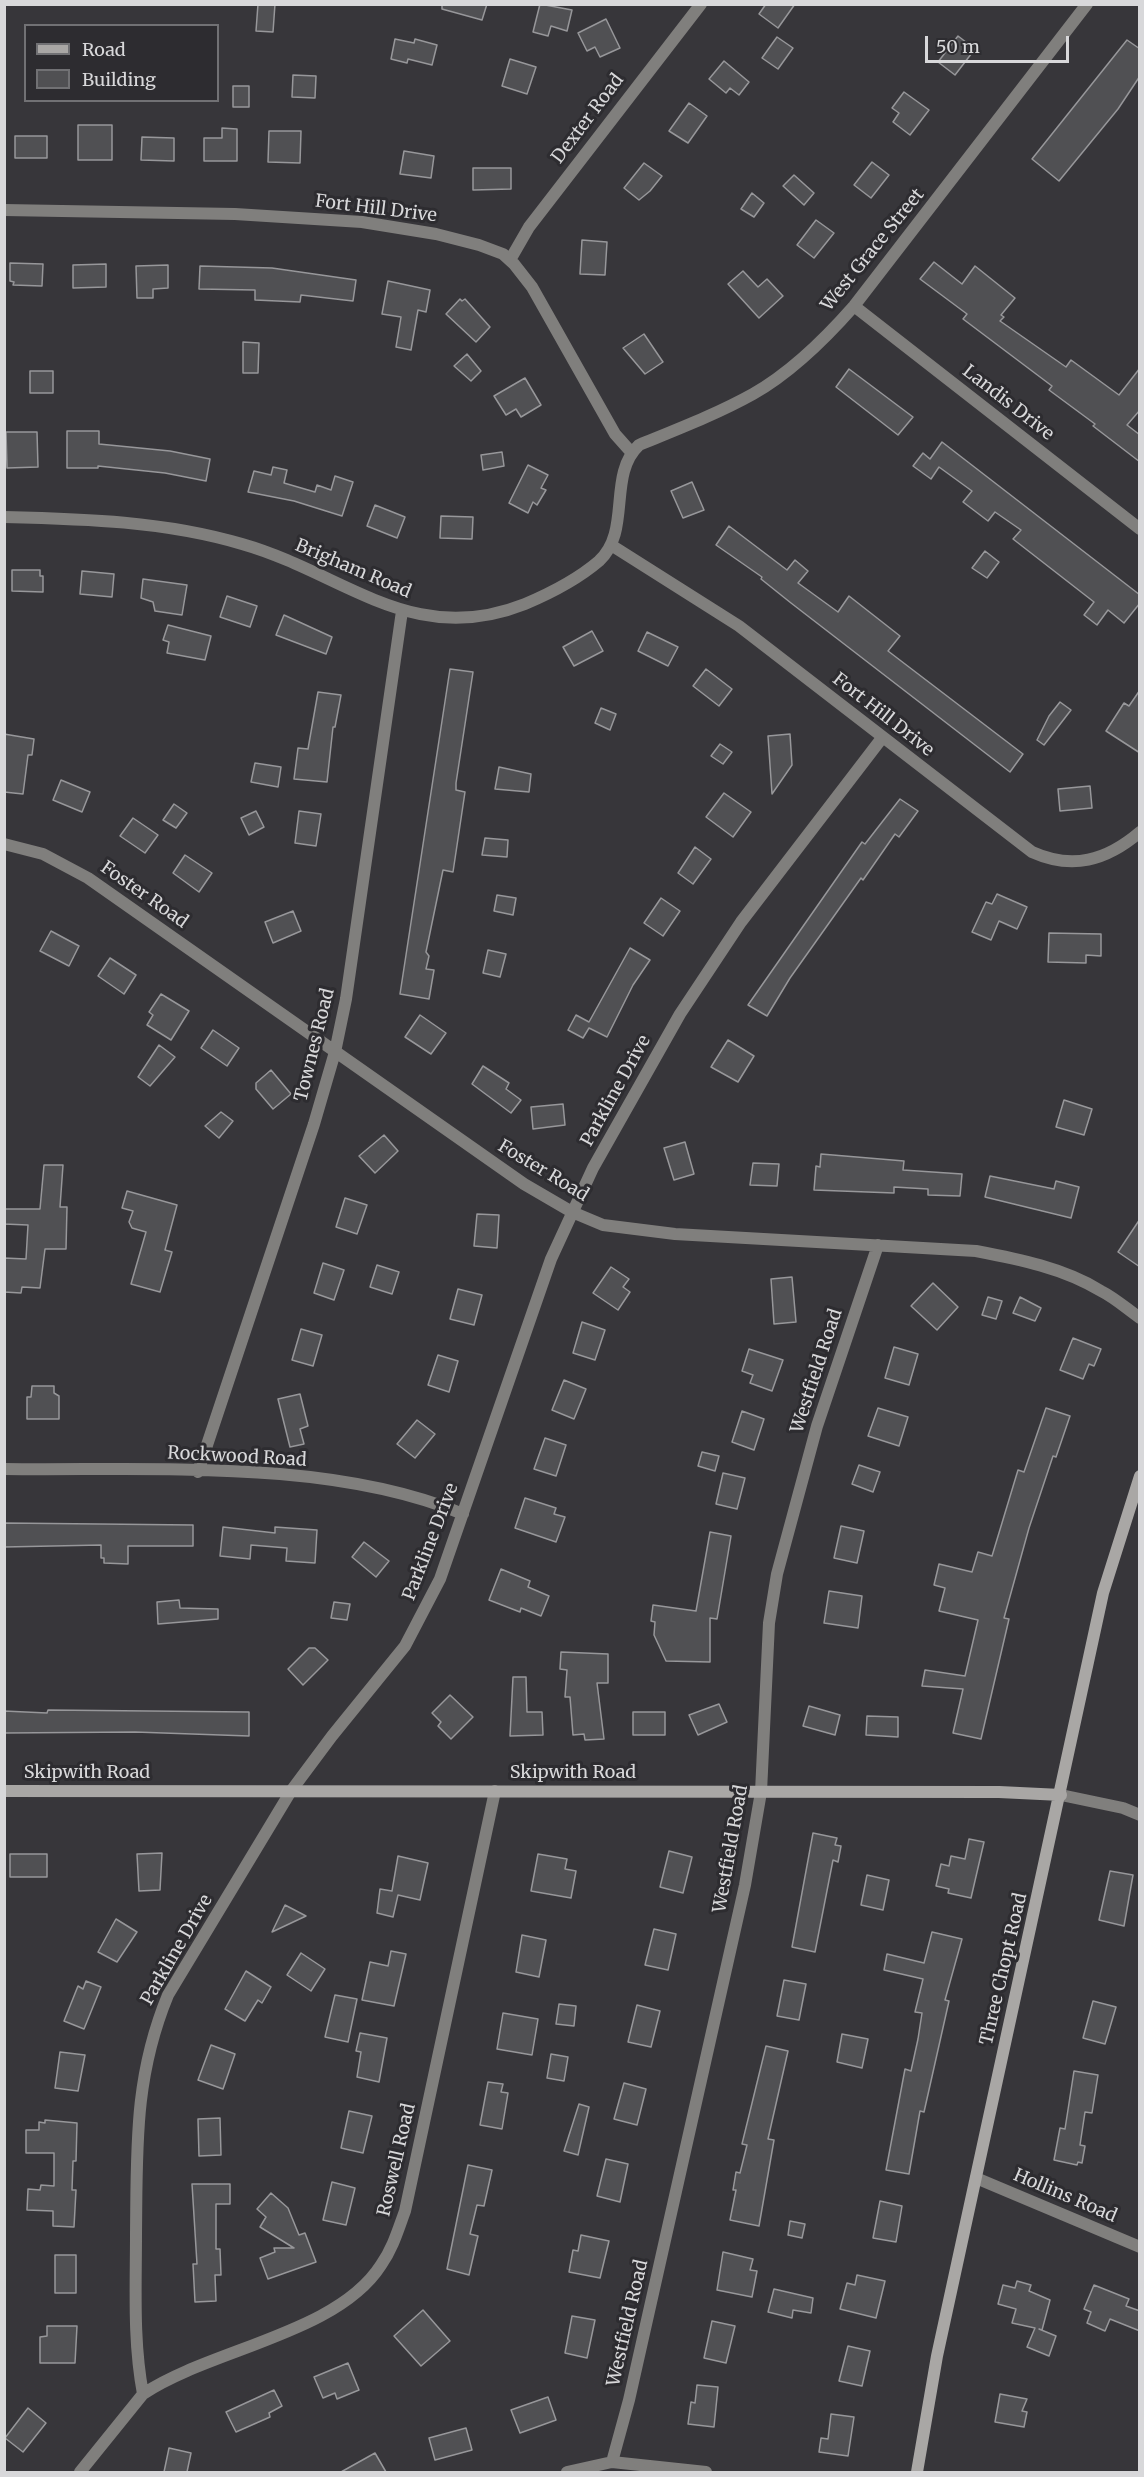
<!DOCTYPE html>
<html>
<head>
<meta charset="utf-8">
<style>
	body { margin:0 }
	#map { position:relative; width:1144px; height:2477px; overflow:hidden; background:#37363a; font-family:Merriweather,serif }
	canvas { display:block }
	.frame { position:absolute; inset:0; border:6px solid #d8d8da; pointer-events:none }
	.legend { position:absolute; left:24px; top:24px; width:195px; height:78px; box-sizing:border-box; background:#2d2c30; border:2px solid #717174; margin:0; padding:8px 10px; list-style:none; font-size:18px; color:#d8d8da }
	.legend li { display:flex; align-items:center; gap:12px; height:30px }
	.legend b { width:30px; border:2px solid #717174 }
	.scale { position:absolute; left:925px; top:36px; width:144px; height:27px; box-sizing:border-box; border:3px solid #d8d8da; border-top:0; padding-left:8px; font-size:18px; line-height:21px; white-space:nowrap; color:#d8d8da; -webkit-text-stroke:4px #2d2c30; paint-order:stroke }
</style>
</head>
<body>
<div id="map">
<canvas width="1144" height="2477"></canvas>
<div class="frame"></div>
<ul class="legend">
<li><b style="height:8px;background:#a9a7a5"></b>Road</li>
<li><b style="height:16px;background:#505053"></b>Building</li>
</ul>
<div class="scale">50 m</div>
</div>
<script>
const ctx = document.querySelector('canvas').getContext('2d');
ctx.lineJoin = 'round';
function paint(path, color) {
  ctx.fillStyle = color;
  ctx.fill(path, 'evenodd');
}
function trace(path, color, width, dash) {
  ctx.strokeStyle = color;
  ctx.lineWidth = width;
  ctx.lineCap = dash ? 'butt' : 'round';
  ctx.setLineDash(dash || []);
  ctx.stroke(path);
}
function write(font, color, halo, rows, align = 'center') {
  ctx.font = font + ' Merriweather,serif';
  ctx.lineWidth = 6;
  ctx.setLineDash([]);
  ctx.textBaseline = 'middle';
  ctx.strokeStyle = halo;
  ctx.fillStyle = color;
  for (const [text, x, y, turn = 0] of rows) {
    ctx.save();
    ctx.translate(x, y);
    ctx.rotate((+turn || 0) * Math.PI / 180);
    ctx.textAlign = isNaN(turn) ? turn : align;
    if (halo) ctx.strokeText(text, 0, 0);
    ctx.fillText(text, 0, 0);
    ctx.restore();
  }
}
const building = new Path2D(`
	M258,4H275L273,32L256,31Z
	M442,4H487L482,20L442,9Z
	M540,4L572,10L567,31L551,26L548,36L533,32Z
	M766,4H795L778,28L759,14Z
	M606,19L620,48L600,57L595,47L587,51L578,33Z
	M958,36L975,49L955,75L938,62Z
	M777,37L793,48L778,69L762,58Z
	M395,39L414,43L415,39L437,45L432,65L408,59L407,63L391,59Z
	M1127,40L1140,49V76L1118,109L1059,181L1032,159Z
	M510,59L536,67L527,94L502,86Z
	M724,61L749,82L739,95L730,88L726,93L709,79Z
	M293,75L316,76L315,98L292,97Z
	M233,86H249V107H233Z
	M904,92L929,110L910,135L893,122L899,113L892,108Z
	M689,103L707,116L688,143L669,131Z
	M78,125H112V160H78Z
	M222,128L237,129V161H204V138H222Z
	M269,131H301L300,163L268,162Z
	M15,136H47V158H15Z
	M142,137L174,138V161L141,160Z
	M404,151L434,156L431,178L400,174Z
	M872,162L889,175L871,198L854,185Z
	M644,163L662,176L650,191L639,200L624,188Z
	M473,168H511V189L473,190Z
	M794,175L814,193L804,205L783,186Z
	M752,193L764,203L754,217L741,209Z
	M816,220L834,233L814,258L797,245Z
	M582,240L607,242L605,275L580,274Z
	M934,262L962,284L975,266L1015,298L1001,315L1004,317L1000,321L1066,367L1071,360L1119,395L1140,368V410L1127,425L1140,435V462L1093,426L1095,424L1049,390L1052,386L963,319L967,314L920,279Z
	M10,263L43,264L42,286L13,285L14,282L10,281Z
	M106,264V287L73,288V265Z
	M168,265V288L153,289V298H137L136,266Z
	M200,266L272,268L356,280L353,301L301,295L300,302L255,300V290L199,289Z
	M743,271L758,287L767,279L783,296L759,318L728,284Z
	M388,281L430,290L426,312L418,310L411,350L396,347L401,317L382,314Z
	M460,299L462,301L465,299L490,327L476,342L446,314Z
	M644,334L663,362L645,374L623,348Z
	M243,342L259,343L258,373H243Z
	M467,354L481,371L471,381L454,366Z
	M849,369L913,417L898,435L836,387Z
	M30,371H53V393H30Z
	M525,378L541,405L521,417L516,409L506,415L494,396Z
	M67,431H99V444L170,451L210,459L206,481L165,473L98,466V468H67Z
	M6,432H37L38,467L7,468Z
	M942,442L1140,595V603L1124,623L1108,610L1097,625L1084,615L1094,602L1013,539L1021,530L995,512L988,521L963,502L972,491L939,467L931,479L913,466L923,453L930,459Z
	M502,452L504,466L483,470L481,455Z
	M528,465L548,475L541,488L546,490L537,505L533,502L528,513L509,503Z
	M273,467L287,470L284,483L315,492L317,485L331,490L335,476L353,482L342,516L294,501L248,492L254,471L271,475Z
	M692,482L704,510L683,518L671,491Z
	M375,505L405,517L397,538L367,526Z
	M441,516L473,517L472,539L440,538Z
	M729,526L787,570L795,560L808,571L798,583L838,612L849,596L900,636L888,651L1023,754L1010,772L791,603L761,579L762,577L716,545Z
	M985,551L999,562L987,578L972,568Z
	M12,570H40V576H43V592L12,591Z
	M82,571L114,574L112,597L80,594Z
	M143,579L187,585L182,615L155,611L153,602L141,598Z
	M227,596L257,606L250,627L220,617Z
	M284,615L332,637L326,654L276,635Z
	M168,625L211,636L205,660L167,653L169,642L163,640Z
	M592,631L603,651L574,666L563,647Z
	M647,632L678,647L668,666L638,651Z
	M450,669L473,672L456,783V790L465,792L453,872L443,870L426,952L429,956L426,969L434,970L429,999L400,994Z
	M706,669L732,689L719,706L693,686Z
	M1140,690V753L1106,731L1124,703L1129,706Z
	M318,692L341,695L335,727H333L327,782L294,779L298,748L308,749Z
	M1060,702L1071,710L1044,745L1037,740L1049,716Z
	M601,708L616,714L610,730L595,723Z
	M4,734L34,739L32,755H28L23,794L4,792Z
	M790,734L792,765L772,794L768,736Z
	M720,744L732,752L723,764L711,756Z
	M255,763L281,767L278,787L251,782Z
	M499,767L531,774L529,792L495,789Z
	M61,780L90,792L82,812L53,800Z
	M1090,786L1092,808L1060,811L1058,789Z
	M724,793L751,812L733,837L706,817Z
	M900,799L918,811L899,837L895,834L863,880L861,878L790,978L767,1016L748,1005L862,842L865,844Z
	M174,804L187,813L176,828L163,820Z
	M256,811L264,827L249,835L241,818Z
	M299,811L321,814L316,846L295,843Z
	M133,818L158,835L145,853L120,836Z
	M485,838L508,840L507,857L482,855Z
	M695,847L711,859L693,884L678,873Z
	M185,855L212,873L199,892L173,873Z
	M997,894L1027,907L1017,929L999,921L991,940L972,932L986,902L992,904Z
	M497,895L516,898L513,915L494,911Z
	M661,898L680,911L663,936L644,923Z
	M293,911L301,931L273,943L265,922Z
	M51,931L79,946L69,966L40,951Z
	M1049,933L1101,934V956L1086,955V963L1048,962Z
	M630,948L650,960L633,985L607,1037L589,1028L583,1038L568,1030L576,1015L589,1022Z
	M488,950L506,954L500,977L483,973Z
	M110,958L136,975L124,994L98,976Z
	M161,994L189,1011L171,1040L147,1025L153,1015L149,1012Z
	M420,1015L446,1033L431,1054L405,1037Z
	M213,1030L239,1048L227,1066L201,1048Z
	M728,1040L754,1056L738,1082L711,1067Z
	M159,1045L175,1057L150,1086L138,1077Z
	M483,1066L509,1083L506,1089L521,1100L511,1113L472,1084Z
	M271,1070L291,1094L273,1109L256,1089V1083Z
	M1064,1100L1092,1109L1084,1135L1056,1127Z
	M563,1104L565,1125L533,1129L531,1107Z
	M221,1112L233,1121L219,1138L205,1126Z
	M384,1135L398,1151L375,1173L359,1156Z
	M685,1142L694,1174L674,1180L664,1148Z
	M821,1154L904,1161L903,1170L962,1174L960,1196L928,1195V1189L894,1187V1193L814,1190L816,1166L820,1167Z
	M753,1163L779,1164L777,1186L750,1185Z
	M44,1165H63L60,1207H67L66,1249H45L40,1288L22,1287L21,1293L4,1292V1258L26,1259L28,1225L4,1224V1209H40Z
	M990,1176L1054,1189L1056,1181L1079,1187L1071,1218L985,1197Z
	M127,1191L177,1205L165,1250L172,1252L160,1292L131,1284L146,1232L132,1228L129,1222L133,1211L122,1208Z
	M345,1198L367,1205L357,1234L336,1227Z
	M477,1214L499,1215L497,1248L474,1246Z
	M1140,1219V1267L1118,1252Z
	M323,1263L344,1270L334,1300L314,1293Z
	M377,1265L399,1272L392,1294L370,1287Z
	M611,1267L629,1279L623,1287L630,1292L618,1310L593,1293Z
	M792,1277L796,1322L774,1324L771,1279Z
	M933,1283L958,1307L937,1330L911,1306Z
	M458,1289L482,1295L474,1325L450,1319Z
	M988,1297L1002,1301L996,1319L982,1315Z
	M1020,1297L1041,1308L1035,1321L1013,1313Z
	M582,1322L605,1330L595,1360L573,1353Z
	M301,1329L322,1335L313,1366L292,1360Z
	M1073,1338L1101,1349L1094,1366L1089,1364L1083,1379L1060,1370Z
	M894,1347L918,1354L909,1385L885,1378Z
	M749,1349L783,1360L772,1391L750,1383L753,1375L742,1371Z
	M438,1355L458,1361L449,1392L428,1385Z
	M564,1380L586,1389L574,1419L552,1410Z
	M32,1386H54V1393L59,1396V1419H27V1397H31Z
	M300,1394L308,1426L300,1429L304,1444L290,1447L278,1399Z
	M878,1408L908,1417L899,1446L868,1436Z
	M1046,1408L1070,1416L1056,1457L1053,1456L1029,1528L1004,1618L1009,1619L981,1739L953,1733L963,1689L922,1686L925,1670L965,1676L978,1620L939,1611L945,1588L934,1585L939,1564L972,1572L978,1552L992,1556L1018,1470L1024,1472Z
	M742,1411L764,1419L754,1450L732,1442Z
	M417,1420L435,1434L415,1458L397,1444Z
	M545,1438L566,1445L556,1476L534,1469Z
	M702,1452L719,1456L715,1471L698,1466Z
	M859,1465L880,1472L873,1492L852,1484Z
	M723,1473L745,1478L737,1509L716,1504Z
	M525,1498L556,1508L554,1514L565,1517L556,1542L515,1528Z
	M4,1523L193,1525V1546H128V1564L104,1563V1558H101V1545L4,1547Z
	M841,1526L864,1531L857,1563L834,1558Z
	M223,1527L275,1533V1527L317,1530L315,1563L286,1561L287,1548L251,1545L250,1559L220,1556Z
	M710,1532L731,1536L717,1619L710,1618V1662L666,1661L654,1635L655,1622L651,1621L653,1605L696,1611Z
	M364,1542L389,1561L376,1577L352,1557Z
	M501,1569L530,1581L528,1587L549,1596L541,1616L521,1608L520,1612L489,1600Z
	M829,1591L862,1596L858,1628L824,1623Z
	M179,1600L180,1608L218,1609V1619L158,1624L157,1602Z
	M334,1602L350,1604L347,1620L331,1618Z
	M309,1648H315L328,1660L303,1685L288,1669Z
	M561,1652L608,1654V1683H597L604,1739L585,1740L584,1734L573,1735L570,1697H565L567,1670L560,1669Z
	M513,1677H526L527,1712H542L543,1735L510,1736Z
	M450,1695L473,1717L451,1739L438,1726L441,1722L432,1713Z
	M719,1704L727,1722L698,1735L689,1715Z
	M809,1706L840,1715L835,1735L803,1726Z
	M48,1710L249,1712V1736L135,1732L4,1733V1711L47,1713Z
	M633,1712H665V1735H633Z
	M867,1716L898,1717V1737L866,1735Z
	M813,1833L837,1838L835,1845L841,1846L838,1862L833,1860L815,1952L792,1947Z
	M969,1839L984,1842L971,1898L948,1893L949,1889L936,1886L941,1864L949,1866L951,1856L965,1859Z
	M669,1851L692,1857L683,1893L660,1887Z
	M162,1853L160,1890L139,1891L137,1854Z
	M10,1854H47V1877H10Z
	M538,1854L567,1859L565,1869L576,1871L571,1898L531,1891Z
	M398,1856L428,1863L420,1900L398,1895L393,1917L377,1913L380,1889L392,1891Z
	M1110,1871L1133,1875L1124,1926L1099,1920Z
	M867,1875L889,1880L883,1910L861,1905Z
	M285,1905L306,1916L272,1932Z
	M116,1919L137,1932L117,1962L98,1952Z
	M654,1929L676,1934L668,1970L645,1965Z
	M932,1932L962,1939L945,2000L949,2001L924,2112L920,2111L909,2174L886,2170L905,2069L911,2071L918,2039L922,2013L915,2012L923,1979L884,1970L887,1954L924,1963Z
	M522,1935L546,1940L539,1977L516,1972Z
	M391,1951L406,1954L394,2006L362,2000L370,1962L388,1966Z
	M301,1953L325,1969L311,1991L287,1975Z
	M246,1971L271,1987L262,2003L258,2000L245,2021L225,2009Z
	M784,1980L806,1984L799,2020L777,2016Z
	M86,1981L101,1987L84,2029L64,2021L78,1986L83,1989Z
	M335,1995L357,1999L348,2042L325,2037Z
	M1093,2001L1116,2007L1105,2044L1083,2038Z
	M559,2004L576,2006L574,2026L556,2024Z
	M637,2005L660,2011L651,2047L628,2042Z
	M503,2013L538,2019L532,2055L497,2049Z
	M360,2033L387,2038L379,2082L357,2077L361,2052L356,2051Z
	M842,2034L868,2039L862,2068L837,2062Z
	M211,2045L235,2054L223,2089L198,2080Z
	M766,2046L788,2051L768,2139L774,2140L759,2226L730,2220L736,2190H733L736,2172L740,2173L747,2145L742,2144Z
	M60,2052L85,2055L78,2091L55,2088Z
	M551,2054L568,2057L564,2081L547,2078Z
	M1074,2071L1098,2075L1092,2113L1085,2112L1080,2145L1085,2146L1082,2163L1078,2162L1077,2165L1054,2160L1060,2128L1065,2129Z
	M488,2082L503,2084L501,2092L508,2093L502,2129L480,2125Z
	M624,2083L646,2089L637,2125L614,2119Z
	M579,2104L589,2107L578,2155L564,2151Z
	M349,2111L372,2116L363,2153L341,2148Z
	M220,2118L221,2155L199,2156L198,2119Z
	M45,2120L77,2123L76,2161H73L72,2190H76L74,2227L53,2226V2211L27,2210L28,2189L40,2190L41,2185L54,2186V2153H26V2130H39V2122L45,2123Z
	M606,2159L628,2164L620,2202L597,2196Z
	M468,2165L492,2170L484,2206L477,2205L470,2234L478,2236L469,2275L447,2269Z
	M332,2182L355,2188L346,2225L323,2220Z
	M192,2184H230V2204H216V2249H220L221,2275H215L216,2301L195,2302L193,2264H197Z
	M271,2193L288,2208L299,2235L305,2233L316,2262L268,2279L260,2258L275,2252L274,2248H294L260,2227L266,2217L257,2209Z
	M880,2201L902,2206L896,2242L873,2238Z
	M790,2221L805,2224L802,2238L788,2235Z
	M581,2235L609,2241L600,2278L569,2272L573,2250L578,2251Z
	M723,2252L753,2259L750,2270L757,2271L752,2297L717,2290Z
	M55,2255H76V2293H55Z
	M857,2275L885,2281L876,2318L840,2309L847,2283L855,2285Z
	M1017,2281L1031,2285L1029,2291L1050,2300L1042,2330L1039,2329L1056,2336L1049,2356L1027,2347L1035,2328L1012,2323L1016,2309L998,2304L1003,2285L1015,2288Z
	M1094,2285L1129,2299L1126,2306L1140,2311V2331L1110,2319L1105,2331L1087,2323L1091,2312L1084,2309Z
	M774,2289L813,2298L811,2313L793,2310L792,2318L768,2312Z
	M423,2310L450,2341L421,2366L394,2336Z
	M572,2316L595,2320L587,2358L565,2353Z
	M712,2321L735,2326L726,2363L704,2358Z
	M47,2326H77L75,2363H40V2337L47,2336Z
	M848,2346L870,2351L862,2386L839,2381Z
	M348,2363L359,2390L337,2399L335,2393L323,2398L314,2377Z
	M697,2385L718,2387L714,2427L688,2424L691,2402L695,2403Z
	M274,2390L282,2406L269,2413L270,2417L236,2432L226,2412Z
	M1000,2394L1027,2399L1022,2411L1027,2412L1024,2427L995,2422Z
	M548,2397L556,2420L520,2433L511,2410Z
	M28,2408L46,2423L23,2452L5,2438Z
	M831,2414L854,2417L848,2456L819,2452L821,2438L828,2439Z
	M466,2428L472,2450L435,2460L429,2438Z
	M169,2448L191,2453L187,2472H164Z
	M375,2453L386,2472H341Z`);
paint(building, '#505053');
trace(building, '#97979a', 1.5);
trace(new Path2D(`
	M4,210L235,214L362,222L436,234L479,245L503,254L514,264L532,287L615,434L631,452
	M510,260L529,227L701,4
	M854,306L1140,529
	M4,517C85,519 164,521 242,544C344,573 412,649 525,604C551,593 578,579 599,561C632,531 607,475 639,445C678,429 717,414 753,394C792,372 825,339 854,306L1087,4
	M611,545L739,626L1032,852C1072,870 1106,861 1140,832
	M4,844L43,854L88,878L524,1184L572,1212L603,1225L675,1234L976,1251C1018,1259 1064,1268 1101,1291C1115,1298 1127,1309 1140,1318
	M4,1469C149,1471 329,1458 463,1514
	M198,1472L314,1124L335,1052L346,999L402,611
	M1061,1795L1123,1808L1140,1815
	M976,2178L1140,2247
	M143,2394C210,2349 337,2334 381,2265C393,2248 398,2230 405,2211L495,1791
	M612,2462L629,2400L745,1885L761,1792L769,1623L777,1574L817,1426L878,1245
	M80,2472L143,2394C133,2341 136,2288 136,2234C137,2148 134,2077 168,1995L291,1791L332,1736L405,1646L440,1579L551,1259L593,1168L680,1014L741,922L882,738
	M567,2472L612,2462L706,2472`), '#807f7d', 12);
trace(new Path2D(`
	M4,1791L999,1792L1061,1795
	M917,2472L937,2356L1103,1593L1140,1476`), '#a9a7a5', 12);
write('18px', '#d8d8da', '#2d2c30', [
	["Dexter Road",588,119,-53],
	["Fort Hill Drive",376,209,7],
	["West Grace Street",873,250,-51],
	["Landis Drive",1008,403,38],
	["Brigham Road",353,569,23],
	["Fort Hill Drive",883,715,38],
	["Foster Road",144,895,35],
	["Townes Road",315,1045,-76],
	["Parkline Drive",616,1091,-61],
	["Foster Road",543,1171,31],
	["Westfield Road",817,1371,-72],
	["Rockwood Road",237,1457,3],
	["Parkline Drive",431,1542,-69],
	["Skipwith Road",87,1773],
	["Skipwith Road",573,1773],
	["Westfield Road",731,1849,-80],
	["Parkline Drive",177,1950,-60],
	["Three Chopt Road",1004,1969,-77],
	["Roswell Road",397,2160,-77],
	["Hollins Road",1065,2196,23],
	["Westfield Road",628,2323,-77]
]);
</script>
</body>
</html>
